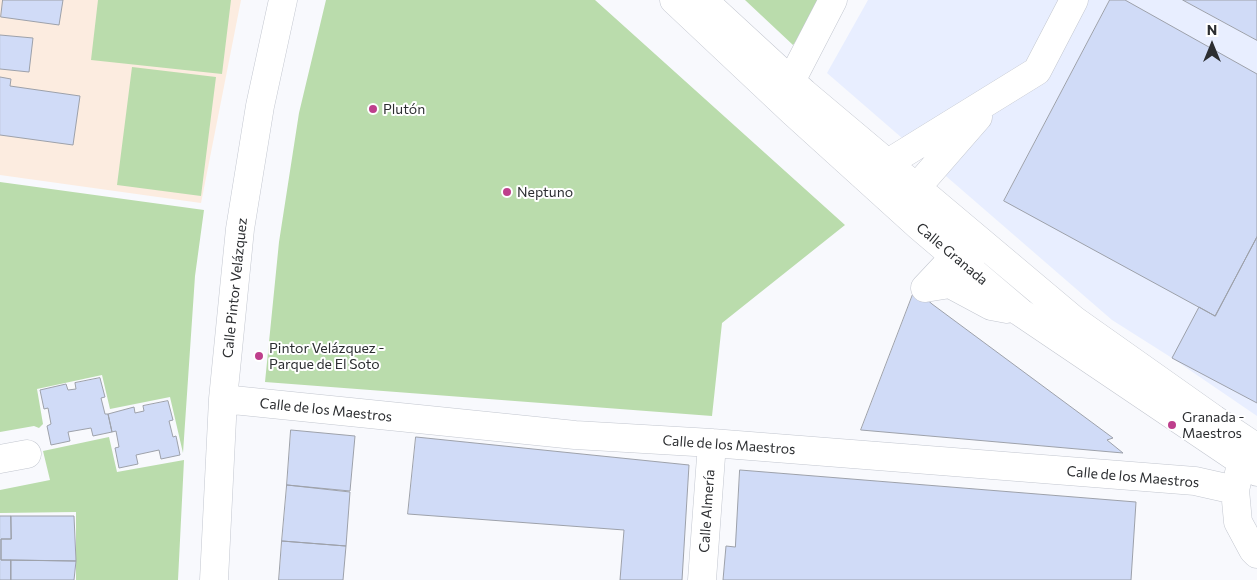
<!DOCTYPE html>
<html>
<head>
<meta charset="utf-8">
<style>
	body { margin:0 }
	#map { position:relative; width:1257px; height:580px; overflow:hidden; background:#f8f9fd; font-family:Commissioner,sans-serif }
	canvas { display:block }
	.north { position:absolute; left:1187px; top:20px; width:50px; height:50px; -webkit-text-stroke:4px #fff; paint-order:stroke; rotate:0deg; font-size:14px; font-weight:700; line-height:20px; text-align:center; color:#2c2e31 }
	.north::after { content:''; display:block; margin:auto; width:18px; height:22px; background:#2c2e31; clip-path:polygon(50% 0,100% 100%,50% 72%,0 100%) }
</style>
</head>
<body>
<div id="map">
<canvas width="1257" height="580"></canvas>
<div class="north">N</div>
</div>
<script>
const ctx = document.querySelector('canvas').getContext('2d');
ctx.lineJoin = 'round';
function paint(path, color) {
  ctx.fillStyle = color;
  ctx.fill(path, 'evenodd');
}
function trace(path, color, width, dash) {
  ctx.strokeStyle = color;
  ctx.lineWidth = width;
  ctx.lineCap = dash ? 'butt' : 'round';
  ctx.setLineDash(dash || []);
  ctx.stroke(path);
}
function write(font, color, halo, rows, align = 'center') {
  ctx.font = font + ' Commissioner,sans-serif';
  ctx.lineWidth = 4;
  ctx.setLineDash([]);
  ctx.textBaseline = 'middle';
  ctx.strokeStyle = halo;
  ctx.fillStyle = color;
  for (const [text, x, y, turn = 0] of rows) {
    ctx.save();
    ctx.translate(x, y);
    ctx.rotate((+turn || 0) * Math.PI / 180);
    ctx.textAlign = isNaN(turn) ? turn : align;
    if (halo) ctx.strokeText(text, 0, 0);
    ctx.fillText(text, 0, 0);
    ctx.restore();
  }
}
paint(new Path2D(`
	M868,0H1257V416L1172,358L1112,320L827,73Z`), '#e8eeff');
paint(new Path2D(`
	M0,0H241L201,203L0,175Z`), '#fcece0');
paint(new Path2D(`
	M98,0H231L222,74L91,60Z
	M326,0H595L845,225L722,323L712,416L265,382L279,242L299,113Z
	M745,0H828L793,45Z
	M132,67L216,77L201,196L117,185Z
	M0,182L204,210L195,276L183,453L170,397L110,409L102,375L37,389L43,424L39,428L34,426L0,432Z
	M109,437L117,472L184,460L178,580H76V512L0,513V490L50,480L43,451Z`), '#badcac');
const building = new Path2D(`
	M3,0H63L59,25L1,17Z
	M1110,0H1125L1257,74V237L1215,316L1004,201Z
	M1183,0H1257V40Z
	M0,35L33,38L29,72L0,69Z
	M0,77L11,79L10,86L80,96L73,145L0,135Z
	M1257,237V403L1172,358L1199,307L1215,316Z
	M915,289L932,304L1113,438L1107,440L1123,453L861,430Z
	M100,378L105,397L101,398L105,414H108L112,432L93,436L91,428L68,432L70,441L51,445L47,426L51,424L48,408L44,409L40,390L66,384L68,390L76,389L75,383Z
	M168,401L173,420L169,421L173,437L176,436L180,455L161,459L159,450L136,455L138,464L119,468L115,448L119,447L116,431L112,432L108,414L134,407L135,413L144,411L143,406Z
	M291,430L355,436L350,491L287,485Z
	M416,437L689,465L682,580H620L624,530L408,514Z
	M740,470L1136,502L1131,580H723L726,546L735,547Z
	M287,485L350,492L346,546L282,541Z
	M0,516H11V539H1V560H11V580H0Z
	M11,516H74L76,561L1,560V539H11Z
	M282,541L346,546L343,580H279Z
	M11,560L76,561L74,580H11Z`);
paint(building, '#d0dbf7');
trace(building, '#9da1aa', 1);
const minor = new Path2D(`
	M674,0L793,112L920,227L1020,312L1257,472
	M703,0L804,93L1074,320L1214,419L1257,448
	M791,81L833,0
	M888,163L1037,71L1074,0
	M898,190L917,187L978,117
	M925,288L955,256L964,253L971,258
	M925,288L950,284L991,306L1007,309
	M223,399L575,435L712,443L1195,481L1235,490
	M0,459L27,454
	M1239,473L1235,490L1238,522L1253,550L1257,554
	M214,580L223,399L240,229L260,106L283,0
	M702,580L712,443`);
trace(minor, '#c2c6cf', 29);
trace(minor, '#fff', 28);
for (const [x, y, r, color] of [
	[373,109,5,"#be3f8c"],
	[507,192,5,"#be3f8c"],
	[259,356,5,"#be3f8c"],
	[1172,425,5,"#be3f8c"]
]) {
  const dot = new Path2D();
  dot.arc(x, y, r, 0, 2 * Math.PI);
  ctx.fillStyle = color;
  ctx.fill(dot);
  trace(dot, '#fff', 2);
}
write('14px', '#2c2e31', '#fff', [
	["Plutón",383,109],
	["Neptuno",517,192],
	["Pintor Velázquez -",269,348],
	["Parque de El Soto",269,364],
	["Granada -",1182,417],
	["Maestros",1182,433]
], 'left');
write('14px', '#2c2e31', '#fff', [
	["Calle Granada",952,254,40],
	["Calle Pintor Velázquez",235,288,-84],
	["Calle de los Maestros",326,410,6],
	["Calle de los Maestros",729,445,4],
	["Calle de los Maestros",1133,477,5],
	["Calle Almería",707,511,-86]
]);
</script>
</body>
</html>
